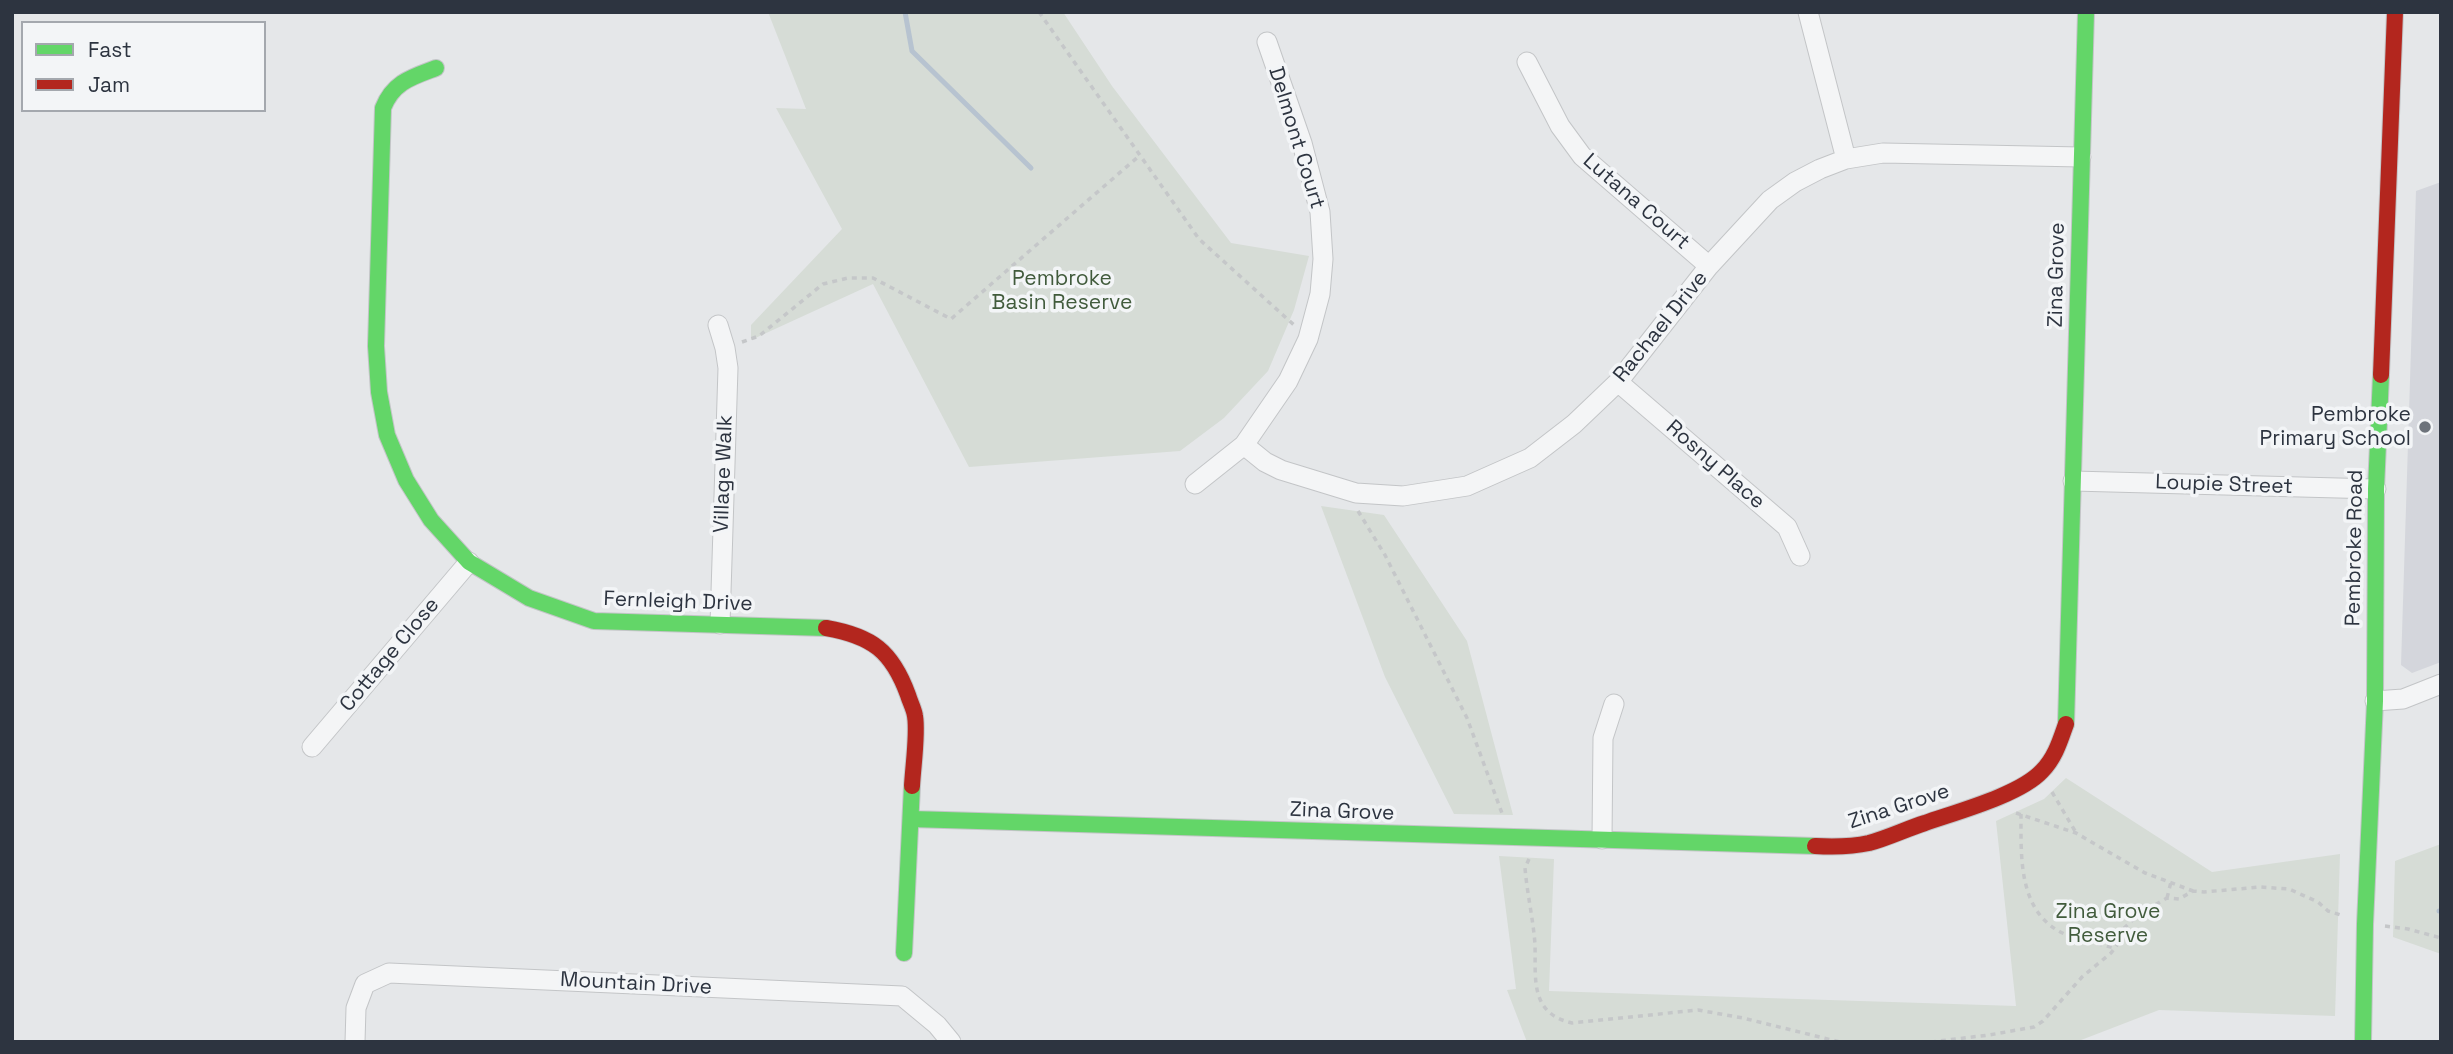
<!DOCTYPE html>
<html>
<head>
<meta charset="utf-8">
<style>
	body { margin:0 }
	#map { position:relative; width:2453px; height:1054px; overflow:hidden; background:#e5e7e9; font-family:"Space Grotesk",sans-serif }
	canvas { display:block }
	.frame { position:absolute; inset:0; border:14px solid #2d3440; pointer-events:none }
	.legend { position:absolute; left:21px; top:21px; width:245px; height:91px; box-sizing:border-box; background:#f3f5f7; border:2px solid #a4a8ae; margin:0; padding:9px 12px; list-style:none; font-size:21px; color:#2d3440 }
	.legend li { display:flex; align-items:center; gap:14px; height:35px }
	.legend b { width:35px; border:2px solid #a4a8ae }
</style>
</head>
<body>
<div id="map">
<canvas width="2453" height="1054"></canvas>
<div class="frame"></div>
<ul class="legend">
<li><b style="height:9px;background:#63d668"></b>Fast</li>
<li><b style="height:9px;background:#b3261e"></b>Jam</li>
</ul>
</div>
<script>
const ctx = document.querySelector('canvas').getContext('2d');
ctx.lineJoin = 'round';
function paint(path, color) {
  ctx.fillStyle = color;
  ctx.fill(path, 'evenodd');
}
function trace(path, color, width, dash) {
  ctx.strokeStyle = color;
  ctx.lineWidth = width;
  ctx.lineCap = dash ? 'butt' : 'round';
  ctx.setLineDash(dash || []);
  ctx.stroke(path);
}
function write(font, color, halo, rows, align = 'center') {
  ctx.font = font + ' "Space Grotesk",sans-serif';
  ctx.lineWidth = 7;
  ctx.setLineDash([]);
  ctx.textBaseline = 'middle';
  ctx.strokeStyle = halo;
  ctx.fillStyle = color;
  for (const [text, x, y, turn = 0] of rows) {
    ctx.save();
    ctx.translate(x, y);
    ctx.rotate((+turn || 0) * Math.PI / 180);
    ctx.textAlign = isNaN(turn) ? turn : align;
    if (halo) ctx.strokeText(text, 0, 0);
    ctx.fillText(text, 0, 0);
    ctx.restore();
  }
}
paint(new Path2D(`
	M2441,182V662L2412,673L2401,665L2416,191Z`), '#d4d6dc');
paint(new Path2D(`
	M768,12H1063L1112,86L1231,243L1309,256L1294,310L1268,371L1224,418L1180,451L969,467L873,284L751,340V325L842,229L776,108L806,109Z
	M1321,506L1384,515L1467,641L1513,815L1454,814L1385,677Z
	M2066,778L2212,872L2340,854L2335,1016L2159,1010L2076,1042H1527L1507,990L1516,989L1499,856L1554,859L1549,991L2016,1006L1996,821L2044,799Z
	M2441,844V954L2393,937L2395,861Z`), '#d6dcd6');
trace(new Path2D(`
	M905,12L912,51L1031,168
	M2439,911H2441`), '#b7c3d0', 5);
const street = new Path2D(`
	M1808,12L1846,159
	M1527,62L1560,126L1582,156L1709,266
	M718,325L725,348L728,368L720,624
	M1618,382L1787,527L1800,556
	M1244,445L1265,462L1281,470L1356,493L1403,496L1467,486L1530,458L1574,424L1618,382L1709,266L1770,200L1795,182L1820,169L1846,159L1883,153L2081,157
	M2073,481L2376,489
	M1195,484L1244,445L1288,381L1308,339L1320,294L1323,259L1320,212L1302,143L1267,42
	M2375,701L2403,699L2441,684
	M312,747L469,562
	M1602,839L1603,738L1614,704
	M355,1042L356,1008L365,984L389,973L902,996L937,1025L951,1042`);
const fast = new Path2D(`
	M436,68C412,77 393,82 383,108L376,346L379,392L387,435L406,480L431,520L469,562L529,598L594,621L826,628
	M2066,724L2086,12
	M911,819L1815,846
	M904,953L912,786
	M2363,1042L2365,924L2375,701L2376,489L2381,375`);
const jam = new Path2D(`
	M2381,375L2395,12
	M826,628C872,636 892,651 908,695C910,702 914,709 915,716C918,734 913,766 912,786
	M1815,846C1833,847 1851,847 1869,843C1888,838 1906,829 1925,823C1956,812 2020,795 2042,771C2055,758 2060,741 2066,724`);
trace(street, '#c3c5c7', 21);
trace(fast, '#c3c5c7', 18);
trace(jam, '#c3c5c7', 18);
trace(new Path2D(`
	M1039,12L1199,239L1294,325
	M742,342L759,336L823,284L848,278H873L951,319L1139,156
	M1358,511L1385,555L1467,718L1503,816
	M2052,792L2075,831
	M2016,813L2076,833L2145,873L2193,891
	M2021,814C2021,859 2018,915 2067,935C2082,941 2099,944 2115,948
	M1529,859L1525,868C1527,893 1533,918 1535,944C1536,978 1529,1013 1572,1023L1698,1010L1743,1018L1840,1042
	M2167,898L2171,882
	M2385,926L2408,929L2441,938
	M1931,1042L1989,1035L2034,1027L2043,1021L2082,977L2111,953L2117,945L2120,932L2139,914L2167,898L2179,899L2193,891L2204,892L2260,887L2289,889L2318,902L2328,911L2344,916`), '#c5c7c9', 3.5, [5, 5]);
trace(street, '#f4f5f6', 19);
trace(fast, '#63d668', 16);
trace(jam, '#b3261e', 16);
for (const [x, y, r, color] of [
	[2425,427,7,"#6d737b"]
]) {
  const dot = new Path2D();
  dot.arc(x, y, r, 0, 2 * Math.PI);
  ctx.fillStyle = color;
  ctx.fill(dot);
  trace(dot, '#f3f5f7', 2.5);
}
write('21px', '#2d3440', '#f3f5f7', [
	["Delmont Court",1296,138,73],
	["Lutana Court",1636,202,41],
	["Zina Grove",2057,275,-89],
	["Rachael Drive",1661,327,-51],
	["Rosny Place",1715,465,41],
	["Village Walk",724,474,-88],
	["Loupie Street",2224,485,2],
	["Pembroke Road",2355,548,-89],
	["Fernleigh Drive",678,602,2],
	["Cottage Close",390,655,-50],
	["Zina Grove",1899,807,-18],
	["Zina Grove",1342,812,2],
	["Mountain Drive",636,984,3]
]);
write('21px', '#415b3c', '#f3f5f7', [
	["Pembroke",1062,279],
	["Basin Reserve",1062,303],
	["Zina Grove",2108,912],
	["Reserve",2108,936]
]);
write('21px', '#2d3440', '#f3f5f7', [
	["Pembroke",2411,415],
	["Primary School",2411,439]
], 'right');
</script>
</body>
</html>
